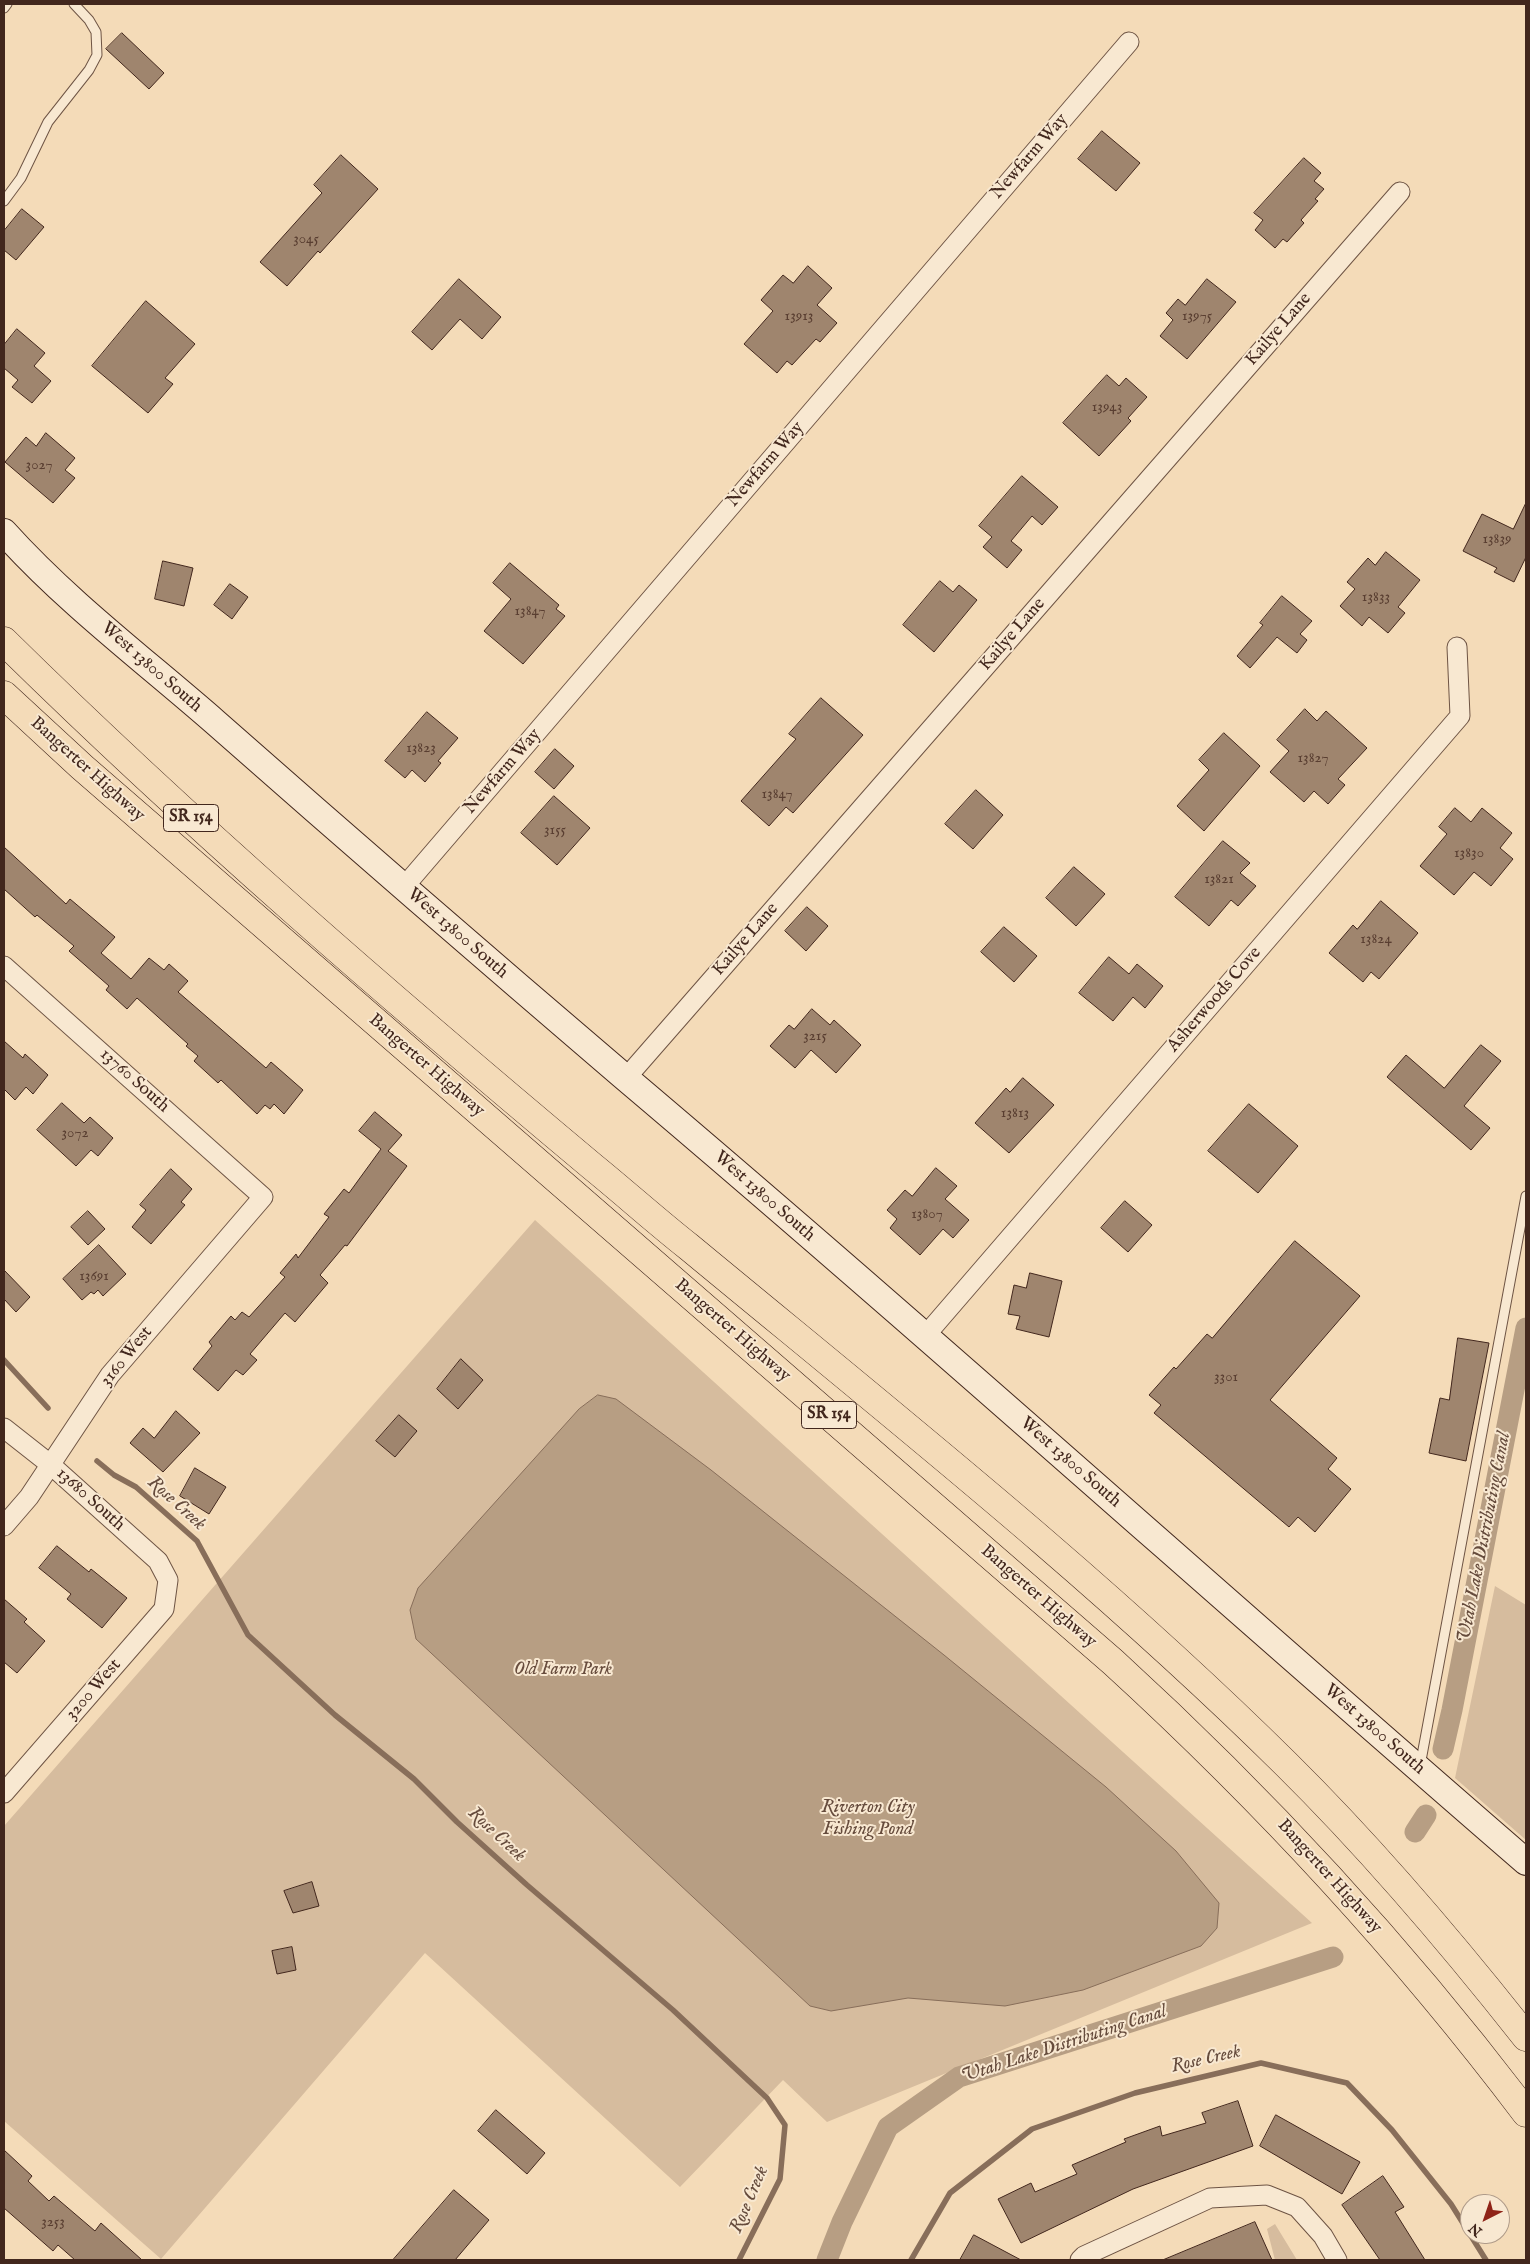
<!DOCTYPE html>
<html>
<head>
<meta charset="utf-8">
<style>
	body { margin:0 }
	#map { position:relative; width:1530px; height:2264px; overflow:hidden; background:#f4dbb8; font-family:"IM FELL English",serif }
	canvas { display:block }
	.frame { position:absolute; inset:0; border:5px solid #42271d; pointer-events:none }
	.north { position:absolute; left:1460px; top:2194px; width:50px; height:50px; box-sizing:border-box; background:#f8e8d1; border:1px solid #af9b89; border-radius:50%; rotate:221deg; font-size:14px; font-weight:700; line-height:20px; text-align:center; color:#42271d }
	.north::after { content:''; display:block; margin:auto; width:18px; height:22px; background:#8f2418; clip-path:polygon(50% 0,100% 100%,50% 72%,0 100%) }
</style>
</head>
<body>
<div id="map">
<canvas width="1530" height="2264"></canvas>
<div class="frame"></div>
<div class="north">N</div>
</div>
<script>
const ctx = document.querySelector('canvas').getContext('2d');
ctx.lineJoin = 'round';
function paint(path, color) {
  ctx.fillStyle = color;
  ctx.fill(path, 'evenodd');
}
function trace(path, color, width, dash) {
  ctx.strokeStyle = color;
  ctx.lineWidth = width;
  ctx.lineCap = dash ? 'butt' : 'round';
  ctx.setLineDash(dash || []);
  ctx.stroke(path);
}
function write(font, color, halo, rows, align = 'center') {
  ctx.font = font + ' "IM FELL English",serif';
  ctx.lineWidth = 4;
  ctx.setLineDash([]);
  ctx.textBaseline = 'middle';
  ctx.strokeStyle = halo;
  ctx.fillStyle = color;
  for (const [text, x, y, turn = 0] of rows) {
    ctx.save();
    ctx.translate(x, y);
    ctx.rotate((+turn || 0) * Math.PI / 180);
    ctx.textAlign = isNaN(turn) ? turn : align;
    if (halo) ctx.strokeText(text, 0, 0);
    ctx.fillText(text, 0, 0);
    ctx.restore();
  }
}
paint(new Path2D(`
	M535,1220L1312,1923L827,2122L783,2080L680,2187L425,1953L161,2259L4,2121V1826Z
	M1495,1586L1526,1605V1840L1455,1778Z
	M1275,2224L1297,2260H1275L1267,2229Z`), '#d6bc9e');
const water = new Path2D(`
	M598,1395L616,1399L711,1470L944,1655L1106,1787L1176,1851L1219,1903L1217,1928L1201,1946L1083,1990L1005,2006L908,1998L831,2011L810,2006L416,1639L410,1610L418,1588L579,1409Z`);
paint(water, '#b79e83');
trace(water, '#886e5a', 1);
trace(new Path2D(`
	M4,1360L48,1408
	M97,1461L114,1475L136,1487L197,1541L248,1635L335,1715L414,1779L457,1822L527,1885L673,2010L767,2098L785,2125L780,2179L739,2260
	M911,2260L950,2193L1032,2129L1135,2093L1261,2063L1347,2083L1392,2130L1451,2204L1486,2260`), '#886e5a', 5.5);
trace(new Path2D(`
	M1443,1749L1452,1710L1526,1328
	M1415,1832L1426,1815
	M827,2260L842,2222L888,2127L959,2077L1333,1957`), '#b79e83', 21);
const building = new Path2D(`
	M122,33L164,73L149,89L106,49Z
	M1102,131L1140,163L1116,191L1078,159Z
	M341,155L378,189L320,253L318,251L287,286L260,262L322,193L314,185Z
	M1304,158L1321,173L1314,181L1324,189L1315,199L1318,201L1301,220L1304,223L1287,242L1283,239L1275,248L1255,230L1263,220L1254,213Z
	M22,209L44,227L16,260L4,250V231Z
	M808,266L832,288L817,305L837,323L820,342L816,339L792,365L787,361L777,373L744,344L773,311L761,300L783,275L793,283Z
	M459,279L501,317L482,339L460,319L432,350L412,332Z
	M1207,279L1236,302L1187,359L1160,336L1173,320L1166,313L1178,299L1185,305Z
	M146,301L195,344L165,378L173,384L148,413L92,366Z
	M17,329L45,353L34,366L51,381L32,403L12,387L18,380L4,368V345Z
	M1107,375L1119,386L1126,378L1147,397L1128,418L1131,421L1099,456L1063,423Z
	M46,433L75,458L65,470L75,478L53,503L5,462L26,437L36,446Z
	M1022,476L1058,507L1042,525L1032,516L1011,541L1022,550L1007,568L983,547L992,537L979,526Z
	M1526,503V557L1514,582L1494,572L1497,568L1463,551L1482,514L1513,529Z
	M1386,552L1420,580L1398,607L1405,613L1388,633L1369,617L1362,626L1340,606L1355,589L1347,582L1368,558L1375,565Z
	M163,561L193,568L184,606L155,599Z
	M510,563L559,605L556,609L565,616L523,664L484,631L511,599L493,583Z
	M940,581L953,592L959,585L977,600L934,652L903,625Z
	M230,584L248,597L232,619L214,605Z
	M1282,596L1312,621L1300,634L1307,640L1297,653L1277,637L1250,668L1237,656L1263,625L1260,623Z
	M821,698L863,735L793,813L786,807L769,826L741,801L796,739L789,734Z
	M1305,709L1317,721L1326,711L1367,748L1338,779L1345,785L1328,804L1314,791L1304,802L1270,772L1289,751L1277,740Z
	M427,712L458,738L438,761L441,763L425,782L412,770L405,778L385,761Z
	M1224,733L1260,766L1204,831L1177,806L1209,770L1199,760Z
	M555,749L574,766L554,789L535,772Z
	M976,790L1003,815L973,849L945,824Z
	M554,796L590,828L557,865L521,833Z
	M1455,808L1471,822L1482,808L1512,833L1500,848L1513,859L1491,886L1474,872L1454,895L1420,866L1447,834L1439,827Z
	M1223,841L1250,863L1240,873L1256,886L1238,906L1231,900L1209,926L1175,897Z
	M4,847L66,904L70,899L115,937L101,953L131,979L149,958L164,970L169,964L188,981L178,992L266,1068L271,1062L303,1090L284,1114L274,1104L270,1109L265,1105L257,1114L221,1080L218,1083L194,1061L198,1056L186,1046L188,1044L137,998L127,1009L106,990L109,986L69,951L74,946L37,915L35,917L4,889Z
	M1074,867L1105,894L1076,926L1046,898Z
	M1381,901L1418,933L1379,979L1371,972L1363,982L1329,953L1353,925L1357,929Z
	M807,907L828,926L806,951L785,931Z
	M1004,927L1037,956L1014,982L981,952Z
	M1109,957L1129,974L1137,964L1163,986L1145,1008L1133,997L1113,1021L1079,993Z
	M812,1009L830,1025L834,1020L861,1045L836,1073L811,1050L795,1068L770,1046L789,1025L794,1029Z
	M4,1041L23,1058L25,1054L48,1075L33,1094L26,1087L15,1100L4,1089Z
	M1481,1045L1501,1061L1464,1106L1490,1128L1471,1150L1387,1077L1406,1055L1444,1088Z
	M1023,1078L1054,1105L1009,1153L975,1123L1006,1088L1010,1092Z
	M62,1103L84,1123L90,1117L113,1138L98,1156L91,1150L76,1166L37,1130Z
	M1249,1104L1298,1146L1258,1193L1208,1151Z
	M375,1112L402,1135L388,1151L407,1166L347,1246L345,1245L320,1275L328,1283L295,1322L285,1313L250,1354L257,1360L243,1375L236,1370L218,1391L193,1369L212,1346L209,1342L231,1316L235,1320L242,1312L249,1317L285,1277L280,1273L296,1254L298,1258L329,1217L324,1214L344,1189L349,1193L381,1149L359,1131Z
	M936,1168L957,1186L945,1199L969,1220L953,1238L943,1229L920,1255L890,1228L897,1219L887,1210L905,1190L912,1196Z
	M171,1169L192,1189L181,1202L185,1205L151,1244L132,1227L146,1210L140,1205Z
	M1125,1201L1152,1225L1128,1252L1101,1228Z
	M88,1211L105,1229L88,1245L71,1227Z
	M1295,1241L1360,1296L1270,1400L1337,1458L1328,1469L1351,1489L1315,1532L1298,1517L1289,1527L1154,1413L1161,1405L1149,1395L1174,1367L1176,1369L1207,1334L1212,1338Z
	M99,1245L126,1274L103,1296L98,1290L94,1294L91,1292L82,1300L63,1279Z
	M4,1270L30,1297L16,1312L4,1299Z
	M1030,1273L1062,1281L1049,1337L1016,1329L1020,1316L1008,1314L1014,1285L1026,1288Z
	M1458,1338L1489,1343L1466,1461L1429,1453L1440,1398L1449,1400Z
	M461,1359L483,1380L458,1409L437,1389Z
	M176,1411L200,1433L163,1472L130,1443L143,1428L154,1438Z
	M399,1415L417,1431L395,1457L376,1441Z
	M195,1468L226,1487L209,1514L180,1496Z
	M57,1546L89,1572L91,1569L127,1598L102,1628L67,1599L71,1594L39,1568Z
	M4,1599L27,1619L24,1622L45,1641L17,1673L4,1662Z
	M312,1882L319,1906L293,1913L284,1891Z
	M292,1947L296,1970L277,1974L272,1951Z
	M1238,2101L1253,2146L1133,2189L1021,2243L998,2199L1031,2183L1035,2192L1077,2174L1072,2165L1126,2142L1124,2139L1160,2126L1162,2136L1206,2123L1202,2113Z
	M496,2110L545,2153L527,2174L478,2131Z
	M1276,2115L1360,2162L1342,2194L1260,2146Z
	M4,2150L32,2176L28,2181L49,2201L54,2196L95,2231L101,2223L142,2260H75L58,2245L53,2251L4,2208Z
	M1383,2176L1404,2207L1395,2212L1425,2260H1380L1342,2205Z
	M454,2190L489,2220L455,2260H393Z
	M1255,2222L1272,2260H1163Z
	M974,2235L1021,2260H960Z`);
paint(building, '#9f856e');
trace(building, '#42271d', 1);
const lane = new Path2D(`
	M4,8L7,4
	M4,201L21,178L48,122L89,70L97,55L96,32L89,20L74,4
	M1420,1766L1526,1196`);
const street = new Path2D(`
	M403,888L1129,42
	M4,966L263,1197L110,1375L29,1497L4,1526
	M626,1078L1400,192
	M925,1336L1460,716L1457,647
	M4,1428L51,1465L158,1561L168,1580L164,1609L4,1793
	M1080,2260L1084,2256L1210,2198L1267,2195L1297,2207L1323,2236L1337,2260`);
const secondary = new Path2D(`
	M4,532C67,602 144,660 215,722C350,841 485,958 622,1075C927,1333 1224,1601 1526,1862`);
const highway = new Path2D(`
	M4,641C192,826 391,998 593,1167C625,1193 656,1221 689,1247C892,1415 1099,1579 1286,1764C1372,1849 1451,1942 1526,2037
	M4,695L82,767L1113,1662C1264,1800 1402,1949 1526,2113`);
trace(lane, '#6e5444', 11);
trace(street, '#6e5444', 21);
trace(secondary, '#42271d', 28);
trace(highway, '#42271d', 29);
trace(lane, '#f8e8d1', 9);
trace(street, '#f8e8d1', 19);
trace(secondary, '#f8e8d1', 26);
trace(highway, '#f4dbb8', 28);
write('15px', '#593e31', null, [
	["3045",306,240],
	["13913",799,317],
	["13975",1197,317],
	["13943",1107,408],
	["3027",39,466],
	["13839",1497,540],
	["13833",1376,598],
	["13847",530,612],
	["13823",421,749],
	["13827",1313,759],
	["13847",777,795],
	["3155",555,831],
	["13830",1469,854],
	["13821",1219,880],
	["13824",1376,940],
	["3215",815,1037],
	["13813",1015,1114],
	["3072",75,1134],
	["13807",927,1215],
	["13691",94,1277],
	["3301",1226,1378],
	["3253",53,2223]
]);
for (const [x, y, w] of [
	[191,818,55],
	[829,1415,55]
]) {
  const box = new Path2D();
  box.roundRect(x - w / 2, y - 13.5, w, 27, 4);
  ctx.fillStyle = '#f8e8d1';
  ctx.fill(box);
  trace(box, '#42271d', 1);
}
write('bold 16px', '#42271d', null, [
	["SR 154",191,818],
	["SR 154",829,1415]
]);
write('18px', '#42271d', '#f8e8d1', [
	["Newfarm Way",1030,157,-49],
	["Kailye Lane",1279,330,-49],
	["Newfarm Way",766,465,-49],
	["Kailye Lane",1013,635,-49],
	["West 13800 South",151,668,41],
	["Bangerter Highway",87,770,42],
	["Newfarm Way",503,772,-49],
	["West 13800 South",457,934,41],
	["Kailye Lane",746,940,-49],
	["Asherwoods Cove",1215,1000,-49],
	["Bangerter Highway",426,1066,41],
	["13760 South",134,1081,42],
	["West 13800 South",764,1197,41],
	["Bangerter Highway",732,1331,41],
	["3160 West",127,1357,-51],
	["West 13800 South",1070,1463,41],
	["13680 South",90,1500,42],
	["Bangerter Highway",1038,1597,41],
	["3200 West",94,1690,-49],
	["West 13800 South",1374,1730,41],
	["Bangerter Highway",1329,1877,48]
]);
write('italic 18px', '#674c3d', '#f8e8d1', [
	["Old Farm Park",563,1670]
]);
write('italic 19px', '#654b3c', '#f8e8d1', [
	["Rose Creek",176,1504,42],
	["Utah Lake Distributing Canal",1485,1538,-79],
	["Riverton City",868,1808],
	["Fishing Pond",868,1830],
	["Rose Creek",496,1835,43],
	["Utah Lake Distributing Canal",1064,2045,-18],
	["Rose Creek",1206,2060,-13],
	["Rose Creek",750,2200,-67]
]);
</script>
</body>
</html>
